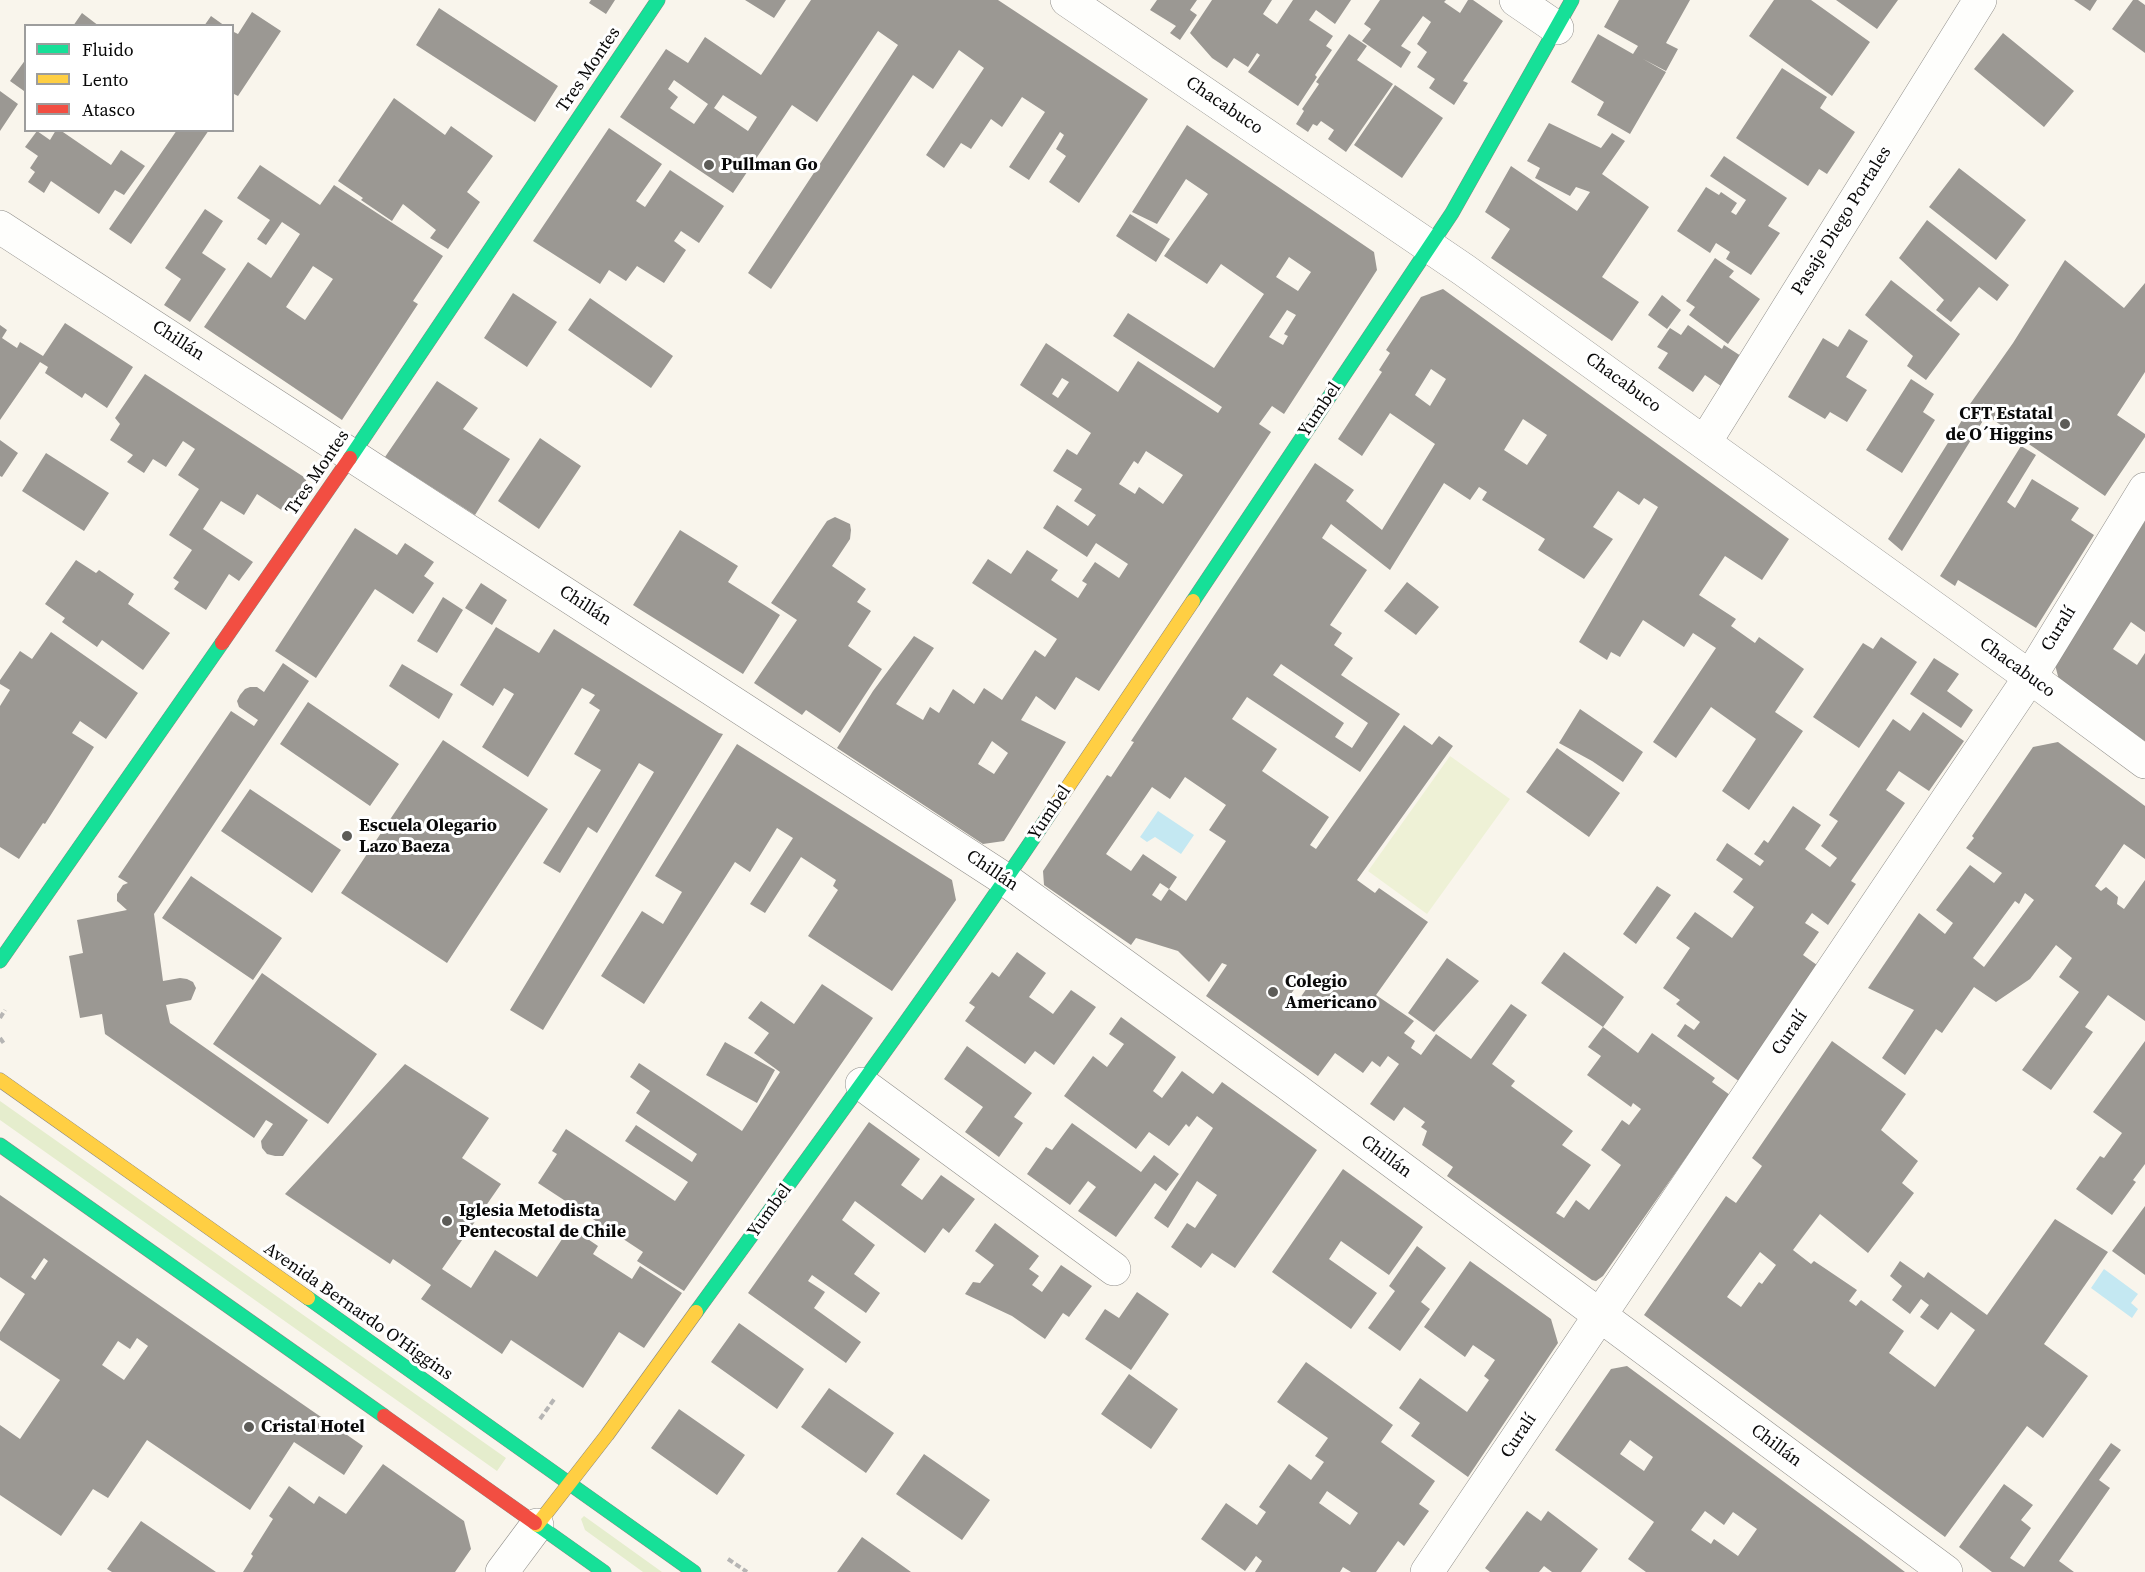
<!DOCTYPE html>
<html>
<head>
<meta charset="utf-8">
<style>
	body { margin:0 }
	#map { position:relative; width:2145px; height:1572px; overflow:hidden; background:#f9f5ec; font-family:"Source Serif 4",serif }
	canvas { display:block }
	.legend { position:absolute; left:24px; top:24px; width:210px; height:108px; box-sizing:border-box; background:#fff; border:2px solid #9d9d9d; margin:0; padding:8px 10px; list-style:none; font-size:18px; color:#090909 }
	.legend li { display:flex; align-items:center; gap:12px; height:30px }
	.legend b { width:30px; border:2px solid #9d9d9d }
</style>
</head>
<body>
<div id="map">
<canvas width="2145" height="1572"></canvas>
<ul class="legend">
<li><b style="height:8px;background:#16e098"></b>Fluido</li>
<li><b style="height:8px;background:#ffcf43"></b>Lento</li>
<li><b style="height:8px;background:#f24e42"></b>Atasco</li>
</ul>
</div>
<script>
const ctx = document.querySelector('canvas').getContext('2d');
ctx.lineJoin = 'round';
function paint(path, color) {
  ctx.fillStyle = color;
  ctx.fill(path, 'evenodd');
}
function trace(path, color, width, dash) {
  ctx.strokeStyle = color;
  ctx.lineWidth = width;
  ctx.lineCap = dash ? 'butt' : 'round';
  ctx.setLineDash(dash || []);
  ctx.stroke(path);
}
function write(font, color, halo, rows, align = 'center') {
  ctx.font = font + ' "Source Serif 4",serif';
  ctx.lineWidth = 6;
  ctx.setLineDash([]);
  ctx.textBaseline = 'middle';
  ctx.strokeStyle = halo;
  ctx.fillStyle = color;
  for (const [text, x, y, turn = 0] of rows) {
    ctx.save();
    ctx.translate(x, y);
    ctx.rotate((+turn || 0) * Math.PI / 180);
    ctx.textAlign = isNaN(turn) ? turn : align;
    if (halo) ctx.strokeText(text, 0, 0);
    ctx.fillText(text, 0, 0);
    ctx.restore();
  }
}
paint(new Path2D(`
	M0,1101L506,1458L497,1471L0,1120Z
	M584,1516L662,1572H643L585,1530L581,1519Z`), '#e5edcd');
paint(new Path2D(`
	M1450,756L1510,799L1427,914L1368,871Z`), '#eef1d6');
paint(new Path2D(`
	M1158,811L1194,835L1181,854L1155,837L1147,842L1140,837Z
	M2104,1269L2138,1294L2131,1303L2138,1309L2132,1318L2091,1288Z`), '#c4e8f2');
paint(new Path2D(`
	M591,0H615L606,14L589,3Z
	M745,0H786L774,18Z
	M811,0H998L1148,99L1079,203L1049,182L1066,156L1056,149L1064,135L1060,132L1029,180L1009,167L1045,112L1022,97L1002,127L991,119L971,149L961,143L944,168L926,155L984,68L959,50L933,89L913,75L771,289L748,273L898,45L878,31L817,122L792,105L733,193L620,117L666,49L688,63L705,37L761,75ZM674,80L708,104L694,124L670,108L678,97L668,89ZM723,95L757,117L748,131L714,108Z
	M1157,0H1197L1190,10L1197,15L1180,40L1170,33L1176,26L1150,10Z
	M1212,0H1272L1263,14L1277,24L1293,0H1351L1335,24L1316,10L1309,20L1333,36L1326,46L1332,50L1315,75L1317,77L1298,106L1248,72L1260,55L1257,53L1248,67L1234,58L1227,68L1212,58L1190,33Z
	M1380,0H1446L1444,2L1460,13L1468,0H1473L1503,21L1463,81L1468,83L1454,105L1429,88L1435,79L1417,67L1427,52L1417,44L1431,22L1423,16L1401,46L1411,52L1401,68L1362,41L1371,29L1364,24Z
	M1619,0H1690L1666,43L1678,49L1666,71L1643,59L1666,72L1630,134L1597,115L1604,102L1571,82L1598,34L1633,54L1638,46L1604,27Z
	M1774,0H1811L1870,42L1832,96L1749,36Z
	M1836,0H1898L1877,29Z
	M2074,0H2097L2090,11Z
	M2133,0H2138L2145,5V53L2112,29Z
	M439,8L558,86L535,122L416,45Z
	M252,12L281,31L238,96L232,93V31L238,34Z
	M82,13L99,26H73Z
	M211,16L225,26H204Z
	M2003,33L2074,91L2044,127L1974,69Z
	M1349,34L1367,46L1357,60L1393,84L1346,152L1328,139L1334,130L1321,121L1317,126L1313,124L1308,132L1296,124L1304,111L1302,109L1319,84L1316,82Z
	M26,59V89L24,91L10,81Z
	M1782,68L1827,97L1820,108L1855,132L1827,174L1819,169L1808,186L1736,138Z
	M1395,85L1443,118L1402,178L1354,145Z
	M0,91L18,104L0,131Z
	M394,98L445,135L451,126L493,156L467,192L480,202L448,249L430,238L436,230L403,204L392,221L361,200L363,198L338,181Z
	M1549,123L1601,148L1612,133L1625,141L1602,174L1649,207L1602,277L1639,302L1612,341L1491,258L1510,229L1485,212L1511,166L1577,211L1590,192L1576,187L1570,196L1535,178L1540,168L1527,161Z
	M1187,125L1374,252L1377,270L1284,414L1272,406L1259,424L1271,432L1099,691L1076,677L1055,710L1036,696L1021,720L1066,742L1004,841L983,844L837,748L873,691L914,636L934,648L896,704L923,720L930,707L939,713L953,689L974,704L984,688L1002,700L1035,650L1045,657L1057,639L972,583L988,559L1011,574L1027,550L1058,570L1051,580L1078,598L1087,584L1082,581L1095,562L1119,578L1128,564L1096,543L1087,557L1043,528L1057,505L1088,526L1096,515L1074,501L1082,489L1053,471L1067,449L1077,455L1091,433L1020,385L1046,343L1118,392L1138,361L1218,413L1222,407L1113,336L1128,313L1214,368L1264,294L1221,264L1207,284L1164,256L1208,194L1186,179L1157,224L1132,212ZM1289,257L1311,272L1298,291L1276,277ZM1287,310L1296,315L1284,334L1288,336L1283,345L1269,337ZM1062,378L1069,382L1058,398L1052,394ZM1146,451L1183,475L1163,504L1139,487L1135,494L1119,484L1134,461L1138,464ZM992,741L1008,753L994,774L978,764Z
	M609,128L662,164L636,201L645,207L670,170L724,206L699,243L681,231L674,241L686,250L664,283L637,266L626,281L609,270L600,284L533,241Z
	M56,130H60L111,165L121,150L145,166L124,195L115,190L99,214L51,181L44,193L28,182L35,172L30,168L38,156L25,147L37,131L50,140Z
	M177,130H209L131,244L109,229Z
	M1724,156L1787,198L1768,226L1780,233L1751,275L1726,259L1730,252L1716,243L1710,253L1677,231L1706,187L1719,195L1721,192L1737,203L1731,212L1736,215L1746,200L1710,176Z
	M260,165L320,205L334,185L443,256L413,301L418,304L342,420L204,327L248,262L271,278L300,234L282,222L266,245L257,239L270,220L237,198ZM313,266L333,279L305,320L286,307Z
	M1959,168L2026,220L1996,260L1929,207Z
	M205,209L223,221L202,253L226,269L190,322L164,305L181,279L165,268Z
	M1130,214L1170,239L1156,262L1116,236Z
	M1927,220L2009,285L1997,301L1979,287L1951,322L1936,310L1944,300L1899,258Z
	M1715,258L1734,271L1729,277L1760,299L1728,344L1689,315L1695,307L1686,301Z
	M2065,260L2124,308L2145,283V372L2117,415L2145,434V437L2105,496L1970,404L2013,343Z
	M1891,280L1960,334L1926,380L1907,366L1913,356L1865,315Z
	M1443,289L1789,539L1762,580L1725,556L1699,595L1736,619L1731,626L1755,643L1759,637L1804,669L1775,712L1803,731L1749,810L1722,791L1756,739L1711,707L1676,758L1653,742L1716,648L1693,633L1684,647L1643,620L1620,657L1611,652L1607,660L1579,642L1658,507L1644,498L1639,505L1618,491L1593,527L1613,539L1584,579L1538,550L1545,539L1482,500L1487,492L1479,487L1470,500L1444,483L1390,570L1331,524L1322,538L1367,570L1330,625L1342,633L1334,645L1353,658L1341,675L1400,714L1360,772L1247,697L1232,719L1277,749L1262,771L1329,817L1310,845L1316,849L1404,725L1432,745L1439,736L1453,746L1357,880L1375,893L1379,888L1428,922L1376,995L1414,1021L1404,1033L1415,1041L1411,1048L1421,1055L1436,1034L1471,1059L1511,1004L1527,1015L1492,1064L1515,1081L1511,1086L1573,1131L1562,1145L1591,1165L1556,1213L1564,1218L1576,1200L1589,1210L1621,1165L1601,1150L1622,1120L1629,1125L1641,1109L1633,1103L1631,1107L1587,1075L1601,1056L1588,1047L1603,1027L1638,1053L1652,1033L1715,1078L1712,1082L1730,1095L1603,1276L1596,1281L1592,1280L1447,1176L1453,1167L1422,1145L1427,1131L1421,1127L1425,1122L1404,1107L1394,1121L1370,1104L1399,1064L1388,1056L1380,1067L1372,1061L1363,1073L1335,1053L1318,1076L1206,996L1227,965L1222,963L1209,982L1178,951L1136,938L1131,945L1044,885L1043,871L1107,775L1111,777L1134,742L1131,741L1315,463L1354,490L1346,501L1382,530L1435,444L1390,413L1362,456L1338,439L1382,372L1379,370L1390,353L1386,350L1421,297ZM1431,369L1446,379L1430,406L1415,395ZM1523,419L1547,435L1527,465L1504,450ZM1281,664L1368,723L1352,748L1335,737L1344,723L1273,675ZM1185,777L1226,805L1209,830L1226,841L1186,901L1169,889L1161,901L1152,895L1160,883L1169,889L1177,877L1143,854L1131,871L1106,854L1152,787L1170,799ZM1308,970L1316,975L1291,1011L1283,1005Z
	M513,293L557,322L527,367L484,338Z
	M1662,295L1681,310L1667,329L1648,315Z
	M590,298L673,356L651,388L568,330Z
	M65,323L133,367L107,408L85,393L82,398L45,373L48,367L40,362L0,420V325L7,330L2,338L17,348L20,342L43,356Z
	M1688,325L1722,349L1724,345L1741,356L1721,386L1705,375L1693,392L1658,368L1668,353L1657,347L1670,328L1681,335Z
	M1849,329L1868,341L1846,377L1867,390L1847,422L1830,412L1825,419L1788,397L1823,338L1838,347Z
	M145,374L307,479L286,513L257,494L244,515L221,501L203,529L253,562L239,581L229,574L206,610L174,589L179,582L173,578L192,550L169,535L199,489L178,475L195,449L183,441L166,467L153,459L144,473L127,462L133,455L110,440L120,424L115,418Z
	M1911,379L1934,394L1923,412L1935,420L1902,473L1866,450Z
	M437,381L478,408L463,429L510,459L475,515L385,457Z
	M1969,409L1984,419L1902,551L1888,539Z
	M540,438L581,466L539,529L498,501Z
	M0,440L18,453L2,477L0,476Z
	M2021,446L2036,455L2007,502L2015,508L2032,479L2079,508L2071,520L2094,535L2036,628L1958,580L1955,586L1940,576Z
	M46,453L109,493L84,531L22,491Z
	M835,517L850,524L851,530L850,539L832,566L866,589L857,602L871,611L848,646L882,669L840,733L806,710L802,715L754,683L797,620L771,603L827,521Z
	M2145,521V632L2131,622L2113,649L2137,665L2145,653V741L2059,680L2054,661Z
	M355,528L397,555L405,543L434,562L424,576L434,583L413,614L375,589L316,678L275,651Z
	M680,530L738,566L728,582L780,615L743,674L633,605Z
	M76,560L96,573L99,570L134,594L128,604L170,633L143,670L102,640L97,647L62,622L65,618L45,604Z
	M1407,582L1439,607L1416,635L1384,611Z
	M481,583L507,600L492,625L465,608Z
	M443,597L463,610L437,653L417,641Z
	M496,627L539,653L554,629L719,733L723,734L543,1030L510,1010L654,772L639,763L597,833L588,827L560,873L543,863L601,770L574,754L600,710L589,703L595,695L582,688L528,777L482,747L514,694L504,688L493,706L460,685Z
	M51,632L138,693L106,739L80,721L72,733L94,747L45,824L43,823L19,859L0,847V706L10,690L0,684V680L20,651L32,659Z
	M1881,637L1917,662L1859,748L1813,717L1863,643L1873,649Z
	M1934,658L1959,674L1947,691L1973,710L1961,728L1910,694Z
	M283,663L309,681L154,914L163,981L180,978L187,979L193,982L196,988L191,1000L166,1005L170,1023L308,1120L283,1156H275L267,1154L262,1148L261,1141L273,1124L266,1120L254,1138L105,1034L102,1014L80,1018L69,956L83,953L77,920L127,910L117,901V894L123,885L128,883L118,877L231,711L254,726L258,720L239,707L237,701L240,695L245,689L250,687H257L264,692Z
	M402,664L453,694L439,719L389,686Z
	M308,702L399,764L370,806L280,744Z
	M1580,709L1643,752L1623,782L1592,761L1559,743Z
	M1923,712L1964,741L1929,791L1899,771L1886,790L1905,803L1851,881L1856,884L1828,925L1812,913L1805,923L1819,932L1803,955L1817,965L1740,1082L1677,1036L1685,1024L1694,1030L1700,1022L1676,1004L1680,1000L1663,988L1690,948L1676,938L1695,912L1732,938L1754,907L1733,892L1743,879L1716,860L1727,843L1760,866L1764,861L1754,854L1764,840L1768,843L1793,806L1821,825L1805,849L1830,867L1837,858L1821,846L1838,821L1829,815L1893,719L1910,731Z
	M443,740L548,809L447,963L341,893Z
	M2058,742L2145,806V859L2124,844L2095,886L2101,891L2106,887L2118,897L2117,904L2124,909L2145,880V1021L2108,995L2085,1027L2093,1032L2051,1090L2022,1070L2079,992L2059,977L2072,958L2056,945L2030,979L1996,1002L1974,987L1942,1033L1936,1029L1905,1075L1882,1058L1914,1010L1868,988L1919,913L1945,934L1953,923L1936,910L1970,865L1994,883L2002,873L1966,848L1974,838L1972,836L2033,747ZM2025,893L2034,900L1984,967L1973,958L2015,901L2019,904Z
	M737,744L952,880L956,900L892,991L808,936L838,890L833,886L836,880L801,857L765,913L750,904L793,838L777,828L750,872L735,862L644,1004L601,976L642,911L663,924L682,892L655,876Z
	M1557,748L1620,793L1589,837L1526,792Z
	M250,789L341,850L312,893L221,831Z
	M191,876L282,938L253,980L162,918Z
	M1657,886L1671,895L1636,944L1623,934Z
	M1017,952L1046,973L1029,997L1042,1006L1053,1014L1071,990L1096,1007L1054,1065L1035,1051L1025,1064L965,1021L975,1007L969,1003L992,972L999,977Z
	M1564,952L1624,997L1603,1027L1541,983Z
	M1447,958L1479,981L1434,1032L1408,1013Z
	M262,973L377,1054L328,1124L213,1044Z
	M822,984L873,1018L684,1291L637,1261L643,1252L538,1183L557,1154L552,1151L566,1129L675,1201L688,1182L625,1141L636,1125L692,1162L697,1154L636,1113L650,1091L630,1077L639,1063L742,1131L780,1072L754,1053L769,1033L748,1018L761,1001L794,1024Z
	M1121,1017L1176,1057L1153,1091L1162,1098L1182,1071L1213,1094L1222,1082L1317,1150L1235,1268L1212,1253L1201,1268L1171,1247L1187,1223L1195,1228L1217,1195L1197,1181L1168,1228L1154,1218L1213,1128L1197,1116L1189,1127L1186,1124L1169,1146L1149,1132L1136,1149L1064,1096L1093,1056L1107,1067L1124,1044L1109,1034Z
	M1832,1041L1906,1094L1881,1130L1918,1161L1902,1183L1914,1193L1868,1253L1820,1214L1793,1250L1811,1264L1814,1261L1857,1290L1849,1301L1856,1306L1861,1300L1904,1331L1889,1353L1935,1387L1975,1330L1951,1312L1938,1330L1920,1317L1929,1305L1921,1299L1910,1314L1892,1300L1902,1286L1890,1276L1900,1261L1924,1278L1928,1272L1987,1315L2055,1219L2108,1252L2044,1344L2088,1376L2043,1438L2027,1426L1945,1537L1644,1315L1726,1196L1736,1203L1762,1166L1752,1158ZM1760,1252L1776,1265L1762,1284L1759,1282L1741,1307L1727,1297Z
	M2145,1041V1164L2133,1180L2136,1182L2112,1215L2076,1189L2100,1156L2104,1158L2122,1133L2093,1112Z
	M725,1042L775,1070L757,1103L706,1075Z
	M967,1046L1032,1093L1014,1117L1023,1123L999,1157L965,1132L983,1107L944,1079Z
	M405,1064L489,1118L462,1158L501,1184L442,1269L471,1288L495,1250L537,1277L570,1227L598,1246L593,1254L632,1279L640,1266L682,1293L644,1348L619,1332L583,1388L511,1340L502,1354L421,1299L431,1285L393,1259L390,1264L285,1194Z
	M869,1122L920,1159L901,1185L922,1200L941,1175L975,1199L949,1233L943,1228L925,1253L855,1201L842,1220L875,1245L854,1274L880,1293L866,1313L812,1275L808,1281L825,1292L814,1308L861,1342L846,1363L748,1293Z
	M1072,1123L1141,1172L1154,1155L1179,1174L1166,1191L1155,1183L1116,1237L1078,1211L1096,1187L1088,1181L1070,1205L1027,1174L1046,1147L1052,1150Z
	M1343,1169L1423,1227L1389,1275L1341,1241L1329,1259L1377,1293L1351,1329L1272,1272Z
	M0,1195L363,1446L344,1475L294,1442L250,1510L147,1440L108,1498L93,1489L61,1536L0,1495V1425L20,1439L60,1380L0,1340V1332L25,1294L0,1277ZM44,1258L48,1261L35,1280L31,1277ZM137,1338L148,1346L124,1380L102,1365L118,1341L130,1349Z
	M2145,1206V1275L2112,1251Z
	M995,1223L1039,1256L1029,1269L1039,1276L1032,1285L1042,1292L1061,1265L1092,1286L1069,1317L1063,1313L1045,1339L1012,1316L965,1294L973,1282L980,1283L994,1265L975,1251Z
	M1417,1246L1446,1268L1421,1302L1430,1309L1400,1351L1368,1328L1395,1291L1389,1286Z
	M1470,1261L1551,1319L1558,1343L1468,1477L1411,1436L1420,1423L1399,1408L1420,1378L1467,1412L1489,1380L1484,1376L1495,1360L1473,1345L1465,1357L1424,1327Z
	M1137,1292L1169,1314L1131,1370L1085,1339L1105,1309L1119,1318Z
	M739,1323L804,1369L777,1409L711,1362Z
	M1306,1362L1393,1425L1381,1442L1435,1481L1419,1504L1429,1511L1404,1546L1398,1541L1376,1572H1351L1343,1567L1340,1572H1255L1262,1561L1256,1556L1245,1571L1201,1539L1226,1503L1257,1525L1266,1512L1259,1507L1289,1464L1311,1480L1324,1462L1315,1456L1328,1438L1277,1402ZM1327,1491L1358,1513L1350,1525L1319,1503Z
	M1627,1366L1860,1538L1905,1572H1646L1628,1559L1654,1522L1555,1450L1611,1369ZM1630,1440L1653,1457L1644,1471L1620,1454ZM1705,1511L1724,1525L1733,1512L1757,1529L1738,1556L1714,1539L1711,1544L1691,1530Z
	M1129,1374L1178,1409L1151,1449L1101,1414Z
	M829,1388L894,1433L866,1473L801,1427Z
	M679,1409L745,1455L717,1495L651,1448Z
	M2111,1443L2121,1450L2099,1480L2110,1488L2059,1561L2074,1572H1992L1959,1547L2004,1484L2033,1505L2021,1520L2031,1528L2010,1558L2024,1567Z
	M924,1454L990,1500L962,1540L896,1494Z
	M383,1464L464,1521L471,1549L455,1572H243L253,1556L251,1554L273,1519L269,1516L289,1486L314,1504L319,1496L346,1514Z
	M1527,1511L1541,1521L1548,1511L1598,1549L1581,1572H1552L1544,1566L1539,1572H1490L1485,1568Z
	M141,1521L216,1572H112L107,1569Z
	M862,1537L893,1559L911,1572H837Z`), '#9b9893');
const street = new Path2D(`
	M1067,0L1464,270L2030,677L2145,762
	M1516,0L1557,28
	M0,227L1006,880L1288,1084L1946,1572
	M1705,442L1980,0
	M862,1084L1114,1269
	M502,1572L537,1525
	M1427,1572L2030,677L2145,489`);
const fast = new Path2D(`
	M350,458L658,0
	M1193,601L1452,213L1572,0
	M0,961L222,643
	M0,1145L384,1416
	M308,1298L694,1572
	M696,1312C818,1144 942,976 1057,803
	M535,1523L604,1572`);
const slow = new Path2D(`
	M1057,803L1193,601
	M0,1080L308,1298
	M537,1525L607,1435L696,1312`);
const jam = new Path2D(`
	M222,643L350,458
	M384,1416L535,1523`);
trace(street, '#918f8b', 34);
trace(fast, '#888682', 15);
trace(slow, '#888682', 15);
trace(jam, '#888682', 15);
trace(new Path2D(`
	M0,1018L5,1010
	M0,1038L5,1045
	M540,1419L555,1398
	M728,1559L747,1572`), '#b6b5b4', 4, [6, 3]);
trace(street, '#fefefc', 33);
trace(fast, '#16e098', 14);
trace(slow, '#ffcf43', 14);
trace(jam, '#f24e42', 14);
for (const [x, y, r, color] of [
	[709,165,6,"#5d5c58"],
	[2065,424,6,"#5d5c58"],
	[347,836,6,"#5d5c58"],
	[1273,992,6,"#5d5c58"],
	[447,1221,6,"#5d5c58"],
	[249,1427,6,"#5d5c58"]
]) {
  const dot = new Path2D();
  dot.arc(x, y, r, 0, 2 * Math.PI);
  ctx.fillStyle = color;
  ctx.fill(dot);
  trace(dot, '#fff', 2);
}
write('18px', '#090909', '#fff', [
	["Tres Montes",589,70,-56],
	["Chacabuco",1224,106,34],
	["Pasaje Diego Portales",1842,221,-58],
	["Chillán",178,341,33],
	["Chacabuco",1623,383,36],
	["Yumbel",1320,410,-56],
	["Tres Montes",318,473,-56],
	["Chillán",585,606,33],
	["Curalí",2059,629,-58],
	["Chacabuco",2017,668,36],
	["Yumbel",1050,813,-56],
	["Chillán",992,871,34],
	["Curalí",1790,1033,-56],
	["Chillán",1386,1157,37],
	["Yumbel",770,1211,-54],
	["Avenida Bernardo O'Higgins",358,1312,35],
	["Curalí",1519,1436,-56],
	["Chillán",1776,1446,37]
]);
write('bold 18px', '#090909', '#fff', [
	["Pullman Go",721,165],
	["CFT Estatal",2053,414,"right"],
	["de O´Higgins",2053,435,"right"],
	["Escuela Olegario",359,826],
	["Lazo Baeza",359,847],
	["Colegio",1285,982],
	["Americano",1285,1003],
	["Iglesia Metodista",459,1211],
	["Pentecostal de Chile",459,1232],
	["Cristal Hotel",261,1427]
], 'left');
</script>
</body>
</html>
